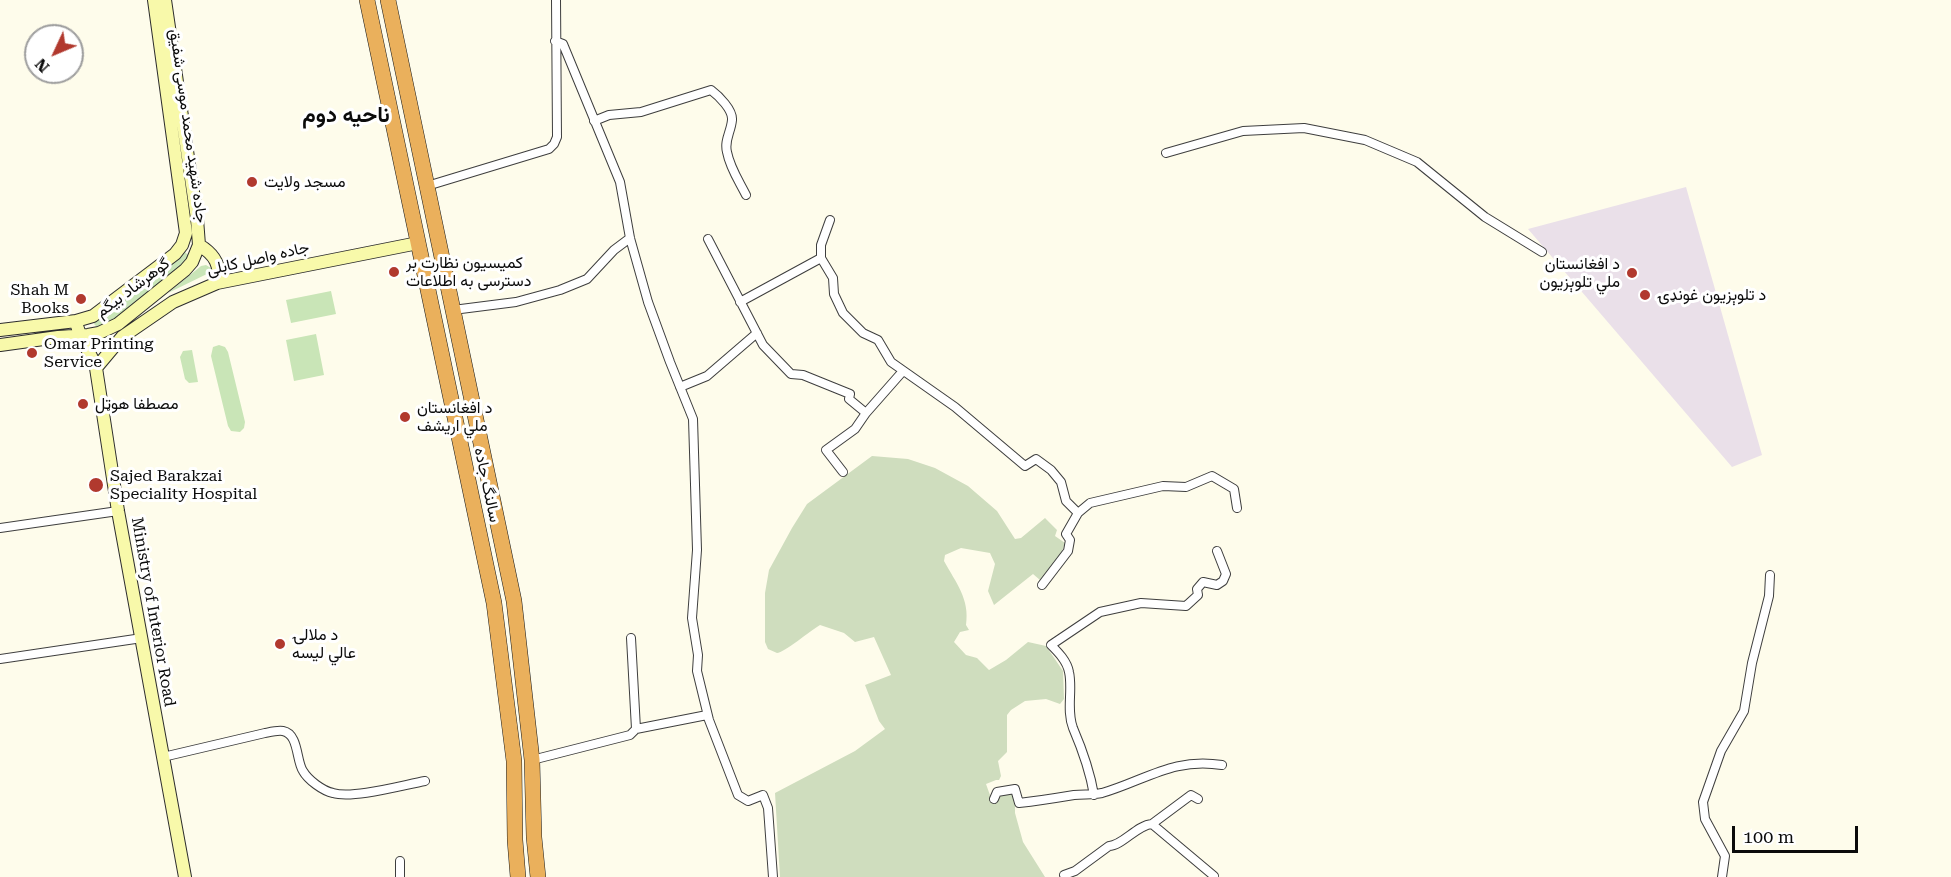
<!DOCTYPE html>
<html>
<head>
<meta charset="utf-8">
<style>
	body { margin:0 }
	#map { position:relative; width:1951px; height:877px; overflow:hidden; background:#fefceb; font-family:"Roboto Serif",serif }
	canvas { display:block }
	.north { position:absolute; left:24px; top:24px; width:60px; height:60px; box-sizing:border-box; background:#fff; border:2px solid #9d9d9d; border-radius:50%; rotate:226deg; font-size:16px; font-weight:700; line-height:24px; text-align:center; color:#0b0b0b }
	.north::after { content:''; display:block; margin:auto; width:21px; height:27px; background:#b1392e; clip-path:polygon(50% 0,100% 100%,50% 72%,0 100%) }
	.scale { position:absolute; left:1732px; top:826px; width:126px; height:27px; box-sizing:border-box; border:3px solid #0b0b0b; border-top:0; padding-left:8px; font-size:18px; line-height:21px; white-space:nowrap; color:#0b0b0b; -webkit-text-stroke:4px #fff; paint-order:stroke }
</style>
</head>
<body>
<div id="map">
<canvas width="1951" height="877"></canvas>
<div class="north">N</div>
<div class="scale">100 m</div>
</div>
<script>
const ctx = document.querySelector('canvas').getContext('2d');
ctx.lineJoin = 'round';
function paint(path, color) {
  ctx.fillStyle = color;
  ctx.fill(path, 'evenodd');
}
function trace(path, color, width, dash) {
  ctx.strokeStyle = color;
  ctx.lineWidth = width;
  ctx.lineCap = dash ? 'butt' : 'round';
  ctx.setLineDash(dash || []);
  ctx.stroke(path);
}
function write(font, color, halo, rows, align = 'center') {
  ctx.font = font + ' "Roboto Serif",Vazirmatn,serif';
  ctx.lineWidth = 6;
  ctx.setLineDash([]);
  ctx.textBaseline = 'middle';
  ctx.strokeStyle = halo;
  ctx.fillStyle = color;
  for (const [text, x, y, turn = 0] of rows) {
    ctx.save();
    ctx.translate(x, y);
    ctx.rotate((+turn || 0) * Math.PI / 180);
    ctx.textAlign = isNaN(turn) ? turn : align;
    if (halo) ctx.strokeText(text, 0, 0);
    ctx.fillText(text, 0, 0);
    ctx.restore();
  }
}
paint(new Path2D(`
	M1686,187L1762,455L1732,467L1528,229Z`), '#eae0e9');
paint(new Path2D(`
	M185,252L189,256L183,266C160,285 125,320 97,327L94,324L95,321Z
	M206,265L211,268V272L168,293L201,266Z
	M331,291L336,314L291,323L286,300Z
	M316,334L324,375L294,381L286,340Z
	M219,345L225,347L228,352L245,422L244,428L240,432L231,431L228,426L211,356L213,347Z
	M192,350L198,382L189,383L185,379L180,357L183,351Z`), '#c9e5b7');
paint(new Path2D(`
	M872,456L908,459L935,468L968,486L997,511L1015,539L1021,538L1045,518L1057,530L1055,536L1065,543C1061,556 1051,572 1040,580L1033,574L994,605L988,591L995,564L990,553L961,548L945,555L944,561C956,583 970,599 966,625L969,630L960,632L954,642L966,655L977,658L989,670L1006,660L1028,642L1046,646L1063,671L1064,699L1060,704L1046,699L1025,701L1011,710L1007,715V752L998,761L1001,776L999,780H996L986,784L991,798L1011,791L1015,796V813L1023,842L1045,877H780L775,793L855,751L885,729L879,721L865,685L891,675L874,637L855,642L844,633L820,625C811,630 784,653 777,653C774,652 771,650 768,649L765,642V593L769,570L792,528L807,504Z`), '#cfddbe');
const street = new Path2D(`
	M555,41L563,44L620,182L630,238L648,302L670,362L693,419L697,550L692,618L698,655L697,671L709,720L738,795L748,801L763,795L768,808L773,877
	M594,121L609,115L641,112L711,90C719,96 733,110 732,120C731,132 724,140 727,152C730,168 739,181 746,195
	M1166,153L1243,131L1304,128L1365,140L1417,162L1485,217L1542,252
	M427,186L549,149L554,144L557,137L556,0
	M830,220L821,245V258L833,278L834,294L843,313L863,333L878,340L891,362L955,407L1025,466L1036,459L1051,470L1061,482L1066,501L1078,513
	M708,239L763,345L791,374L803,375L850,394L849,399L866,413
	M740,302L821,258
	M453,310L516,302L560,290L587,279L614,250L630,238
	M680,387L707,376L757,333
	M843,472L826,450L855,429L866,413L903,371
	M0,528L118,511
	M1042,585L1068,551L1070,540L1066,534L1078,513L1090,503L1163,486L1186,487L1212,476L1234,489L1237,508
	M631,638L636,729
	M0,659L142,638
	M163,757L265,733C270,732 278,730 283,731C299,734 296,761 303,771C308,780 323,791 333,793C353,799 403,785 425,781
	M532,760L630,735L636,729L707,715L709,720
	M1094,795C1090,771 1082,749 1073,728C1066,710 1073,690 1069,672C1067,661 1058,652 1051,645L1100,612L1141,603L1186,606L1198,595L1197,589L1203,582L1217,585L1223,581L1226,574L1217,551
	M994,799L997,792L1015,789L1019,803C1037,801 1056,798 1074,795C1084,794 1093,795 1102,793C1146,780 1174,757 1222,765
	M1152,824L1214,876L1213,877
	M400,861V877
	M1064,875L1075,871L1109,846C1122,846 1137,825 1152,824L1191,795L1198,799
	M1722,877L1725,856L1705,819L1703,802L1721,751L1744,711L1752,663L1769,596L1770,575`);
const secondary = new Path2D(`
	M199,245C214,254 222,265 217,283
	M76,321C79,340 90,350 96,368L118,511L185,877
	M0,330L76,321L93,316L175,254L182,245L186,233L154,0
	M0,345L58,337L88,335L99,333L118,324L185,270L192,262L199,245L197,219L165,0
	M96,368L122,337L173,302L217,283L418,243`);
const highway = new Path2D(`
	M367,0L494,603L514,761L515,840L518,877
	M388,0L514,601L532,760L534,837L538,877`);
trace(street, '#3e3e3e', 10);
trace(secondary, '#2d2d2d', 14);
trace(highway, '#1c1c1c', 16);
trace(street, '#fff', 8);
trace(secondary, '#f8f9aa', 12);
trace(highway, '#eab05c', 15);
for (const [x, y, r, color] of [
	[252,182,6,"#b1392e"],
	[394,272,6,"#b1392e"],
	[1632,273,6,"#b1392e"],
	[1645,295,6,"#b1392e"],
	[81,299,6,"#b1392e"],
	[32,353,6,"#b1392e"],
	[83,404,6,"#b1392e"],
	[405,417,6,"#b1392e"],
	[96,485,8,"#b1392e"],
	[280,644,6,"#b1392e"]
]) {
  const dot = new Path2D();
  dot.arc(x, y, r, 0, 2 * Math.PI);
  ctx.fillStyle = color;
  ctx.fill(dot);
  trace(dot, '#fff', 2);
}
write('16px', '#0b0b0b', '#fff', [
	["جاده شهید محمد موسی شفیق",188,126,82],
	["جاده واصل کابلی",258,259,-13],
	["گوهرشاد بیگم",133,288,-37],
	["سالنگ جاده",487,485,78],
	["Ministry of Interior Road",153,612,80]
]);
write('16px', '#0b0b0b', '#fff', [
	["مسجد ولایت",264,182],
	["کمیسیون نظارت بر",406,263],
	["دسترسی به اطلاعات",406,281],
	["د افغانستان",1620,264,"right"],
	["ملي تلوېزیون",1620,282,"right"],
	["Shah M",69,290,"right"],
	["Books",69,308,"right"],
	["د تلوېزیون غونډۍ",1657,295],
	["Omar Printing",44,344],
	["Service",44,362],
	["مصطفا هوټل",95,404],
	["د افغانستان",417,408],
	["ملي اریشف",417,426],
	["Sajed Barakzai",110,476],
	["Speciality Hospital",110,494],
	["د ملالۍ",292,635],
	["عالي لیسه",292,653]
], 'left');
write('bold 22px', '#0b0b0b', '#fff', [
	["ناحیه دوم",346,116]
]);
</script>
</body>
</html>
